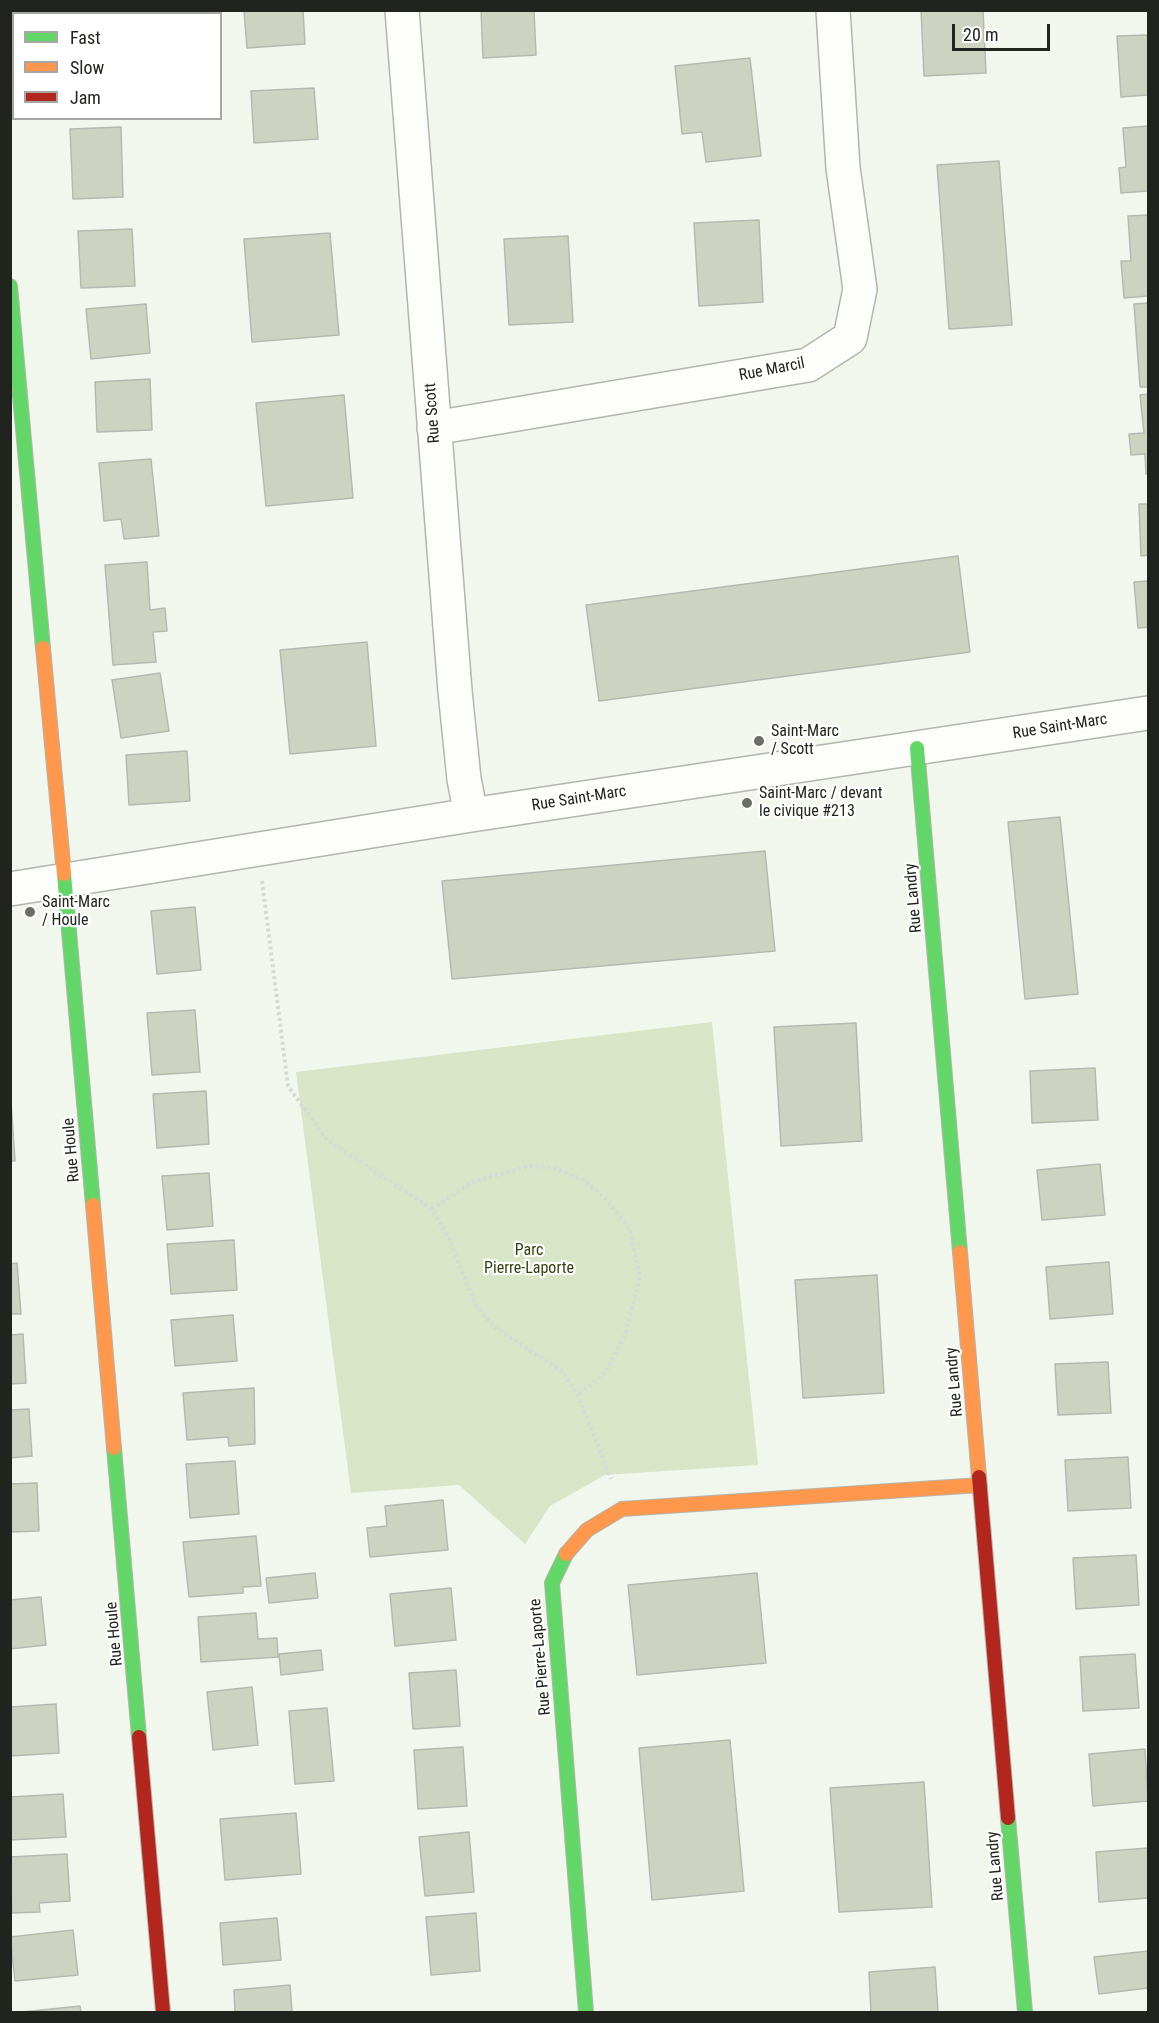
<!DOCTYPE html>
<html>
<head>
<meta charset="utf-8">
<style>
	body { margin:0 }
	#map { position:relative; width:1159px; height:2023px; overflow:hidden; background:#f2f7ed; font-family:"Roboto Condensed",sans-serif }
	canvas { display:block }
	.frame { position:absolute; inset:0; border:12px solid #21241e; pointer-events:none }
	.legend { position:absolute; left:12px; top:12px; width:210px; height:108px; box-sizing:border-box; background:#fff; border:2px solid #a6a7a5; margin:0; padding:8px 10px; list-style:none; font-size:18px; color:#21241e }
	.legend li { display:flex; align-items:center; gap:12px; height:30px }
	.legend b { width:30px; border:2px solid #a6a7a5 }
	.scale { position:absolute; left:952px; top:24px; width:98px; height:27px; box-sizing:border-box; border:3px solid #21241e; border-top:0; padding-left:8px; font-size:18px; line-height:21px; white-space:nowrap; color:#21241e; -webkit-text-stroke:4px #fff; paint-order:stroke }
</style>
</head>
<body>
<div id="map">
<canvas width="1159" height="2023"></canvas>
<div class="frame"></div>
<ul class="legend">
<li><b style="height:8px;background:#63d668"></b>Fast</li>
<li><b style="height:8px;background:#ff974d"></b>Slow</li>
<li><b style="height:8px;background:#b3261e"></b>Jam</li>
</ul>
<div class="scale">20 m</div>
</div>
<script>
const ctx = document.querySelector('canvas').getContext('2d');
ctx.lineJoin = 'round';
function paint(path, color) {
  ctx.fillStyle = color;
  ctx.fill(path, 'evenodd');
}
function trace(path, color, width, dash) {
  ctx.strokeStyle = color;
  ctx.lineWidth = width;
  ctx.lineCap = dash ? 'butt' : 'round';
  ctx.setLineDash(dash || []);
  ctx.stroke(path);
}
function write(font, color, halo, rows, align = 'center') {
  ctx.font = font + ' "Roboto Condensed",sans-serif';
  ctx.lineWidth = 4.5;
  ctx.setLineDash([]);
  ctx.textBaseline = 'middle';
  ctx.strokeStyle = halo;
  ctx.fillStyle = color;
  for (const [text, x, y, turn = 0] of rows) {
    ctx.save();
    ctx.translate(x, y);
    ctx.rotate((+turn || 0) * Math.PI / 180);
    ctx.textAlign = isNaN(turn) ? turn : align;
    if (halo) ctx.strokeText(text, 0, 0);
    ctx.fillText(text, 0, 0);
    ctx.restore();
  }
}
paint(new Path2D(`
	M712,1022L758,1465L605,1475L550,1506L525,1544L459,1485L351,1493L296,1072Z`), '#d8e5c6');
const building = new Path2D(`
	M61,10H109V14H61Z
	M244,10H303L305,44L247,48Z
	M481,10H534L536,55L483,58Z
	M921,10H983L986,73L924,76Z
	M1148,35V95L1121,97L1117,36Z
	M750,58L761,156L706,162L702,132L682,134L675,66Z
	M314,88L318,139L254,143L251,91Z
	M1148,126V191L1121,193L1119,168L1126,167L1123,128Z
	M121,127L123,197L73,199L70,129Z
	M999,161L1012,325L949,329L937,165Z
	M1148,215V296L1124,298L1121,261H1131L1128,216Z
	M759,220L763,302L699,306L694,223Z
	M132,229L135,286L81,288L78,231Z
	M330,233L339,335L252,342L244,239Z
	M568,236L573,322L509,325L504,239Z
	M1148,303V387H1140L1134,304Z
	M146,304L150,353L91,359L86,309Z
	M150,379L152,430L97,432L95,382Z
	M1148,394V473L1146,474L1145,454L1131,455L1129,434L1144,433L1140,395Z
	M344,395L353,498L266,506L256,403Z
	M151,459L159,536L124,539L121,519L104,521L99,463Z
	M1139,504H1148V555L1141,556Z
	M958,556L970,652L599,701L586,605Z
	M147,562L150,610L165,608L167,631L153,632L156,662L113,665L105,565Z
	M1148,581V627L1138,628L1134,582Z
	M367,642L376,746L290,754L280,650Z
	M160,673L169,731L121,738L112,680Z
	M187,751L190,801L129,805L126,755Z
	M1060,817L1078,994L1025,999L1008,822Z
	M765,851L775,951L452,979L442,881Z
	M195,907L201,970L157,974L151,911Z
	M195,1010L200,1072L152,1075L147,1013Z
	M856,1023L862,1141L781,1146L774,1027Z
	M1095,1068L1098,1120L1032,1123L1030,1071Z
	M10,1086L15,1161H10Z
	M206,1091L209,1144L157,1148L153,1094Z
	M1100,1164L1105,1215L1042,1220L1037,1170Z
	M209,1173L213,1226L167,1230L162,1176Z
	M234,1240L237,1290L171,1294L167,1244Z
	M1109,1262L1113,1314L1050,1319L1046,1267Z
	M17,1263L21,1314H10V1264Z
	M877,1275L884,1393L803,1398L795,1280Z
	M233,1315L237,1361L175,1366L171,1320Z
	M23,1334L26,1383L10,1384V1335Z
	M1108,1362L1111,1413L1058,1415L1055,1364Z
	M254,1388L255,1444L229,1446L228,1437L187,1440L183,1393Z
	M29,1409L32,1456L10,1458V1410Z
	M1128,1457L1131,1508L1068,1511L1065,1460Z
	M235,1461L239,1514L190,1518L186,1464Z
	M37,1483L39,1531L10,1532V1484Z
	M443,1500L448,1550L370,1557L367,1528L387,1526L385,1506Z
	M256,1536L261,1586L243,1587V1593L189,1597L183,1542Z
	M1136,1555L1139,1605L1076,1609L1073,1558Z
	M315,1573L318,1598L269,1603L266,1578Z
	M757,1573L766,1663L637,1675L628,1585Z
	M451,1588L456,1640L395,1646L390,1594Z
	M41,1597L46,1645L10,1649V1600Z
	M256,1613L258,1639L277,1638L278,1657L201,1662L198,1617Z
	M321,1650L323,1670L281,1675L279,1654Z
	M1135,1654L1139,1708L1083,1711L1080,1657Z
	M456,1670L460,1726L413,1729L409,1673Z
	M252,1687L258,1745L213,1750L207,1692Z
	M56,1704L59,1753L10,1756V1707Z
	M327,1708L334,1781L295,1784L289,1711Z
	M730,1740L744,1891L652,1900L639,1748Z
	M463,1747L467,1806L418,1809L414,1750Z
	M1145,1749L1148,1801L1093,1806L1089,1754Z
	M924,1782L932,1907L839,1912L830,1788Z
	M63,1794L66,1837L10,1840V1797Z
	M296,1813L301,1874L225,1880L220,1819Z
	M469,1832L474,1892L425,1896L419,1837Z
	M1148,1848V1898L1099,1902L1096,1852Z
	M67,1854L70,1901L39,1903L40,1912L12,1913L10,1857Z
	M476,1913L480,1971L431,1975L426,1917Z
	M277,1918L281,1960L223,1965L220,1923Z
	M73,1930L78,1975L15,1981L10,1937Z
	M1148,1951V1988L1099,1994L1094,1957Z
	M935,1967L938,2012H871L869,1972Z
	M290,1985L292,2012H235L234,1990Z
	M80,2006L81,2012H22Z`);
paint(building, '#ccd4c1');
trace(building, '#b6b9b2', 1.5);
const street = new Path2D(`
	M402,10L455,691L464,779L471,815
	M434,428L808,365L850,338L860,289L843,168L833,10
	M10,889L471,815L1148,713`);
const fast = new Path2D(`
	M10,286L43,648
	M917,748L960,1252
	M64,874L93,1205
	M114,1448L139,1737
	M566,1554L552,1583L586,2012
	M1008,1818L1025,2012`);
const slow = new Path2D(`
	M43,648L64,874
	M93,1205L114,1448
	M960,1252L979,1477
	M566,1554L587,1530L622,1509L980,1485`);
const jam = new Path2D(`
	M979,1477L1008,1818
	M139,1737L163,2012`);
trace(street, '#b2b6ae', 36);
trace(fast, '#b2b6ae', 16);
trace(slow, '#b2b6ae', 16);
trace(jam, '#b2b6ae', 16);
trace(new Path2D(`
	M262,881L288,1086L327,1140L432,1209L449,1239L475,1304L494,1327L562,1371L578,1395L611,1479
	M432,1209L472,1182L529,1166L554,1168L584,1180L608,1201L630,1230L640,1277L626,1332L605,1373L578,1395`), '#d8d9d7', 4, [3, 3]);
trace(street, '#fdfefc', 33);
trace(fast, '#63d668', 14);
trace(slow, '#ff974d', 14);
trace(jam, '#b3261e', 14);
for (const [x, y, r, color] of [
	[759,741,6,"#6a6e66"],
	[747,803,6,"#6a6e66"],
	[30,912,6,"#6a6e66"]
]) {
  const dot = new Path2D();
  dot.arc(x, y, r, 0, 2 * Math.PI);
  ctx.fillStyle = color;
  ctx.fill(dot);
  trace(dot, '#fff', 2);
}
write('16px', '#21241e', '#fff', [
	["Rue Marcil",772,370,-11],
	["Rue Scott",433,413,-94],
	["Rue Saint-Marc",1060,727,-9],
	["Rue Saint-Marc",579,799,-9],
	["Rue Landry",914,898,-95],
	["Rue Houle",72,1150,-95],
	["Rue Landry",955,1382,-95],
	["Rue Houle",115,1634,-95],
	["Rue Pierre-Laporte",541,1657,-95],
	["Rue Landry",996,1866,-95]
]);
write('16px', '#21241e', '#fff', [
	["Saint-Marc",771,732],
	["/ Scott",771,750],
	["Saint-Marc / devant",759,794],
	["le civique #213",759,812],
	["Saint-Marc",42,903],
	["/ Houle",42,921]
], 'left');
write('16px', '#31430f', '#fff', [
	["Parc",529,1251],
	["Pierre-Laporte",529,1269]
]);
</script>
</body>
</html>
